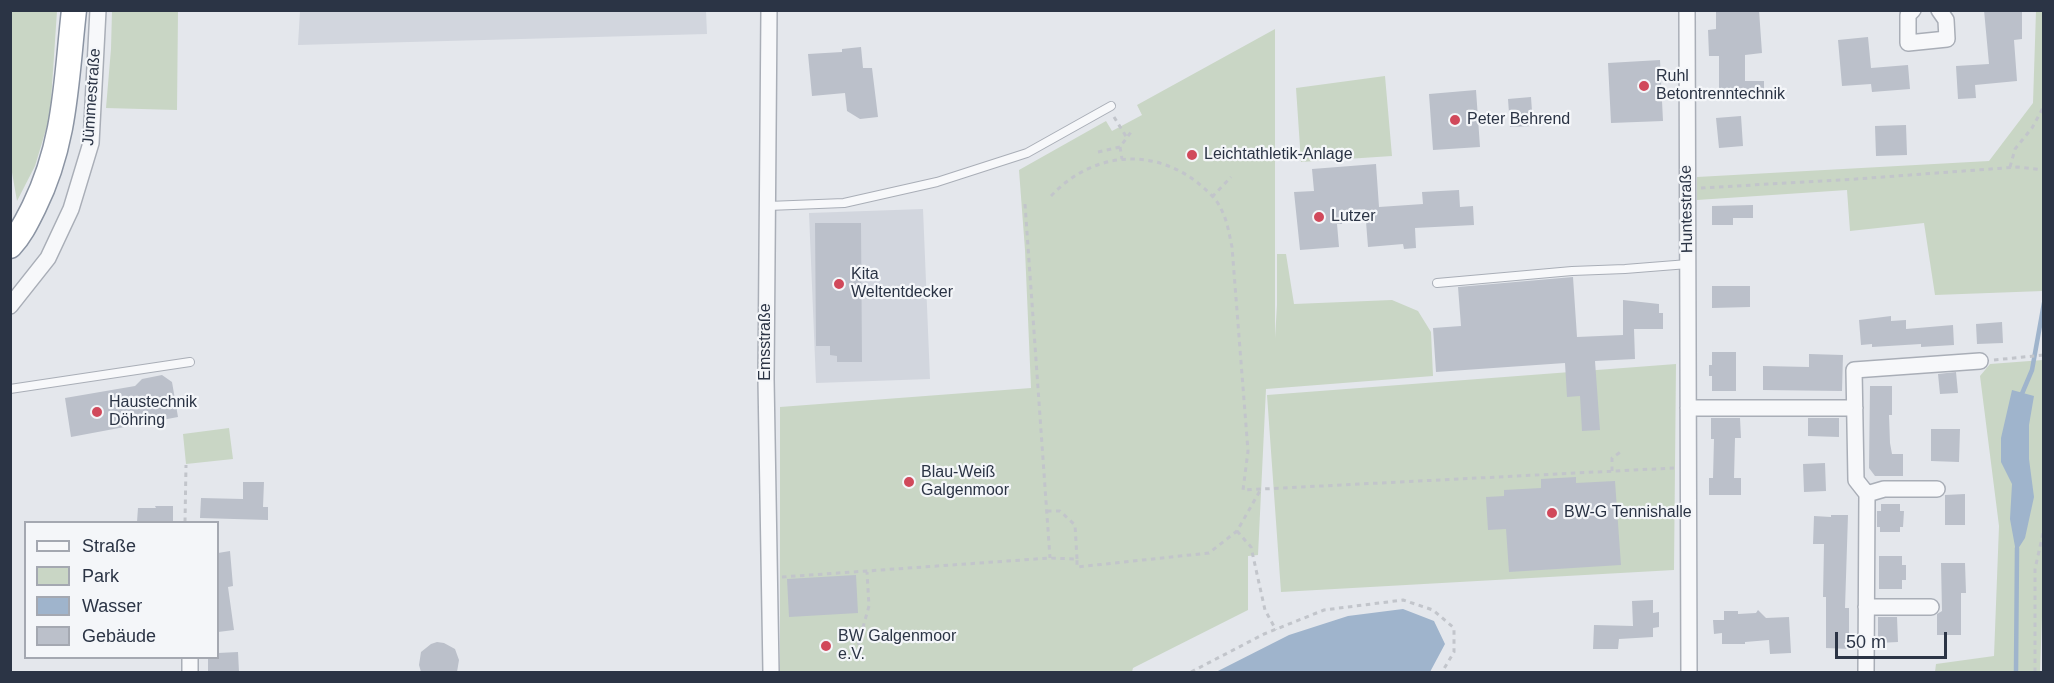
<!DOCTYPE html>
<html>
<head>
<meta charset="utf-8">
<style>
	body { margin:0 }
	#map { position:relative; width:2054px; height:683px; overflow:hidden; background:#e4e7ec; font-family:Arial,sans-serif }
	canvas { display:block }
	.frame { position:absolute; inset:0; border:12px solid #2b3445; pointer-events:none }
	.legend { position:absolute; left:24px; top:521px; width:195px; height:138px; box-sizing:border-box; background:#f4f6f9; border:2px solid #a4a8b1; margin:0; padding:8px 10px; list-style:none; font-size:18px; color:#2b3445 }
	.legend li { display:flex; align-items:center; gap:12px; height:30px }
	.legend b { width:30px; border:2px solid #a4a8b1 }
	.scale { position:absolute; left:1835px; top:632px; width:112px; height:27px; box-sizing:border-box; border:3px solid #2b3445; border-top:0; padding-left:8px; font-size:18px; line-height:21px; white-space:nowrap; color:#2b3445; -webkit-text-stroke:4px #f4f6f9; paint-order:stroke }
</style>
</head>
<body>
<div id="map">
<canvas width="2054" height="683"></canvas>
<div class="frame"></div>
<ul class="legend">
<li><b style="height:8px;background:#f7f8fa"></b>Straße</li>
<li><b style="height:16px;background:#c9d6c5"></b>Park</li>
<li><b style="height:16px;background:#9fb4cc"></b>Wasser</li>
<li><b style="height:16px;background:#bbc0ca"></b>Gebäude</li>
</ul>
<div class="scale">50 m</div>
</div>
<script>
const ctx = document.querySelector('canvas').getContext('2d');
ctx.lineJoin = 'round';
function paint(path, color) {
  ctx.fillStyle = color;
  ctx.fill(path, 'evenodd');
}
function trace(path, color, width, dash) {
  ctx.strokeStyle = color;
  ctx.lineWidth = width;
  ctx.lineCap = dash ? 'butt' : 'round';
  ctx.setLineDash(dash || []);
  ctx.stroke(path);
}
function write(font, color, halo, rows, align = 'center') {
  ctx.font = font + ' Arial,sans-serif';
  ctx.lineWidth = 4.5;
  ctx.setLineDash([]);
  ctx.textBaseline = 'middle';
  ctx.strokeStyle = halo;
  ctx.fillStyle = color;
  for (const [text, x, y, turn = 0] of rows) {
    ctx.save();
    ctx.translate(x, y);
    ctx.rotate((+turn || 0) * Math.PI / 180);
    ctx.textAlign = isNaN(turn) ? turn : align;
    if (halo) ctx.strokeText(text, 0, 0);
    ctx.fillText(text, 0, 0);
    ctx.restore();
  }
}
paint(new Path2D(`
	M300,11H706L707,34L298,45Z
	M923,209L930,379L816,383L809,213Z`), '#d2d6de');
paint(new Path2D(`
	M11,10L57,11L50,116L35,166L17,201L10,161Z
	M112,11H178L177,110L106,108L111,49Z
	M2036,11H2043V291L1935,295L1924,223L1850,231L1847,190L1697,200V177L1989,161L2033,103Z
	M1275,29V338L1277,305V254H1286L1294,304L1392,300L1418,311L1431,332L1433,376L1266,389L1258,555L1248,556V610L1133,668L1132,672H780V407L1031,388L1025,250L1019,170L1106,121L1112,131L1142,115L1137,105Z
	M1385,76L1392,156L1301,162L1296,88Z
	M2043,360L2044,560L2040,672H1935L1936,664L1994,656L1999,526L1980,376L1990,364Z
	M1676,364L1674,570L1281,592L1267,395Z
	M229,428L233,459L186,464L183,434Z`), '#c9d6c5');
paint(new Path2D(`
	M2012,390L2034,396L2029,425V459L2034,497L2025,538L2016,552L2010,519L2012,484L2001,462V438Z
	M1403,609L1434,621L1445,644L1430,672H1216L1289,635L1348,616Z`), '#9fb4cc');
trace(new Path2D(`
	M2021,396L2032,370L2044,303
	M2016,672L2017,548`), '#9fb4cc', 4.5);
paint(new Path2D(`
	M1716,10H1759L1762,53L1745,55V81H1764V95H1719V56H1709L1708,30L1716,29Z
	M1984,10H2022V39L2014,40L2017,81L1975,85L1976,98L1958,99L1956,66L1989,64Z
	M1868,37L1871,68L1908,65L1910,89L1872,92L1871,84L1842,86L1838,40Z
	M861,47L863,68H872L878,117L860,119L847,111L845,93L812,96L808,54L842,52V49Z
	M1660,60L1663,121L1611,123L1608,63Z
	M1476,90L1480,147L1433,150L1429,94Z
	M1531,97L1533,126L1510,127L1508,99Z
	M1741,116L1743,146L1719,148L1716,118Z
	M1906,125L1907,155L1876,156L1875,126Z
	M1376,164L1379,207L1423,204L1422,192L1459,190L1460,207L1473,206L1474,225L1415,228L1416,248L1404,249L1403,244L1368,247L1365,209L1341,211L1342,224H1337L1339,247L1300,250L1294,192L1314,191L1312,169Z
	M1753,205V218H1733V225H1712V206Z
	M815,223H861L862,362H837V356L830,355V346H816Z
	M1573,277L1577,337L1623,335V300L1659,304V313H1663V329H1634L1635,359L1595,361L1600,430L1582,431L1580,396L1567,397L1565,363L1436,372L1433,328L1461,326L1458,287Z
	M1712,286H1750V307L1712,308Z
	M1891,316V321L1906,320V329L1953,325L1954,345L1921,347V344L1872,347V344L1861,345L1859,320Z
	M2002,322L2003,343L1977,344L1976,324Z
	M1712,352H1736V391H1712V376H1709V365H1712Z
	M1809,354L1843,355L1842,391L1763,390V366L1809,367Z
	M1956,372L1958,393L1940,394L1938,374Z
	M162,375L172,382L178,417L71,437L65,398L135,386L142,379Z
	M1870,386H1892V415H1889L1890,443L1892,454H1903V476H1875L1869,468Z
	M1711,418H1740L1741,438H1735L1734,478H1741V495H1709V478H1713L1714,439H1711Z
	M1808,418H1839V437L1808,436Z
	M1931,429H1960L1959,462L1931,461Z
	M1825,463L1826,491L1804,492L1803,464Z
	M1576,477V483L1615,481L1621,565L1509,572L1506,529L1488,530L1486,497L1504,496V490L1541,488V479Z
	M243,482H264L263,507H268V520L200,518L201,498L243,499Z
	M1965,494V525H1945V495Z
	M1881,504H1900V511H1904L1903,527H1900V532H1880V527H1877V511H1881Z
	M155,506H173V522H137L138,508H156Z
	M1831,515H1848L1845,608H1849V649L1826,648V597H1823L1824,544H1813L1814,516L1831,517Z
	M230,551L233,586L228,587L234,630L218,632V553Z
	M1879,556H1902V565H1906V580H1902V589H1879Z
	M1941,563H1965L1966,593H1961V635H1937V614L1942,611Z
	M856,575L858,613L789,617L787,579Z
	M1653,600V613L1659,612V627L1653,628V637L1619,639L1618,649H1593L1594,625L1633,626L1632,601Z
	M1758,610L1766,618L1789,617L1791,653L1770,654L1769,640L1745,642V644H1722V633L1714,634L1713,620H1724V611H1738V614L1756,613Z
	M1878,617H1897L1898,642L1878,643Z
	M437,642L444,643L455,649L459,660L457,672H421L419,665L421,652L431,644Z
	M238,652L239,672H208V657H218V653Z`), '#bbc0ca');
const service = new Path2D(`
	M768,206L844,203L937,182L1027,153L1111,106
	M1437,283L1572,271L1625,269L1688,264
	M10,389L190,362`);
const minor = new Path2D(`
	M769,10L766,379L771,672
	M1687,10L1689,672
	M1913,10L1908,15V43L1947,39L1946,20L1939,10
	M10,306L48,258L71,209L91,143L98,10
	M1688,408H1855
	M1867,494L1884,489H1937
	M1866,607H1931
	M190,658V672
	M1866,672L1867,494L1856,480L1854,370L1980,361`);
const trunk = new Path2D(`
	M10,246C21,234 27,221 34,207C66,142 66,81 74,10`);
trace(service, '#a9aeb7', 10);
trace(minor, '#a9aeb7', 18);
trace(trunk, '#8b94a3', 27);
trace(new Path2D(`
	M1114,117L1127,138
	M1120,147L1122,159
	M1098,152L1120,147L1131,132
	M2010,167L2015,149L2032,128L2044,106
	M1701,188L1856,179L2018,167L2044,170
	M1051,196C1091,153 1151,146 1198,183C1205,189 1216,198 1220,207C1227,219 1229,233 1232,247L1248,451L1243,490L1674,468
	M1212,197L1231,177
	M1025,204L1050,558
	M1994,360L2044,355
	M1612,471V458L1622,451
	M1047,511H1060L1075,525L1077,559
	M185,522L186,465
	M1237,531L1251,547L1265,610L1276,630
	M782,577L1050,558L1077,559V567L1209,553L1237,531L1261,489
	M858,645L869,606L867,572
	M1191,672L1264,634L1324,610L1403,600L1433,610L1454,628V652L1442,672
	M2035,672V569L2044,529`), '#c2c5cb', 3, [4.5, 4.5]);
trace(service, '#f7f8fa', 8);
trace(minor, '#f7f8fa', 15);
trace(trunk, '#fff', 24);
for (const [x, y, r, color] of [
	[1644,86,6,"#d1495b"],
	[1455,120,6,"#d1495b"],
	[1192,155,6,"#d1495b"],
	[1319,217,6,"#d1495b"],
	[839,284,6,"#d1495b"],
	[97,412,6,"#d1495b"],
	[909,482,6,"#d1495b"],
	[1552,513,6,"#d1495b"],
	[826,646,6,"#d1495b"]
]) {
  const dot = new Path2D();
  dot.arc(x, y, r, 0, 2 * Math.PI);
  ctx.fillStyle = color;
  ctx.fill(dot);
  trace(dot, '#f4f6f9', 2);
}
write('16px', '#2b3445', '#f4f6f9', [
	["Ruhl",1656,77],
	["Betontrenntechnik",1656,95],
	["Peter Behrend",1467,120],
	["Leichtathletik-Anlage",1204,155],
	["Lutzer",1331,217],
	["Kita",851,275],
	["Weltentdecker",851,293],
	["Haustechnik",109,403],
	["Döhring",109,421],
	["Blau-Weiß",921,473],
	["Galgenmoor",921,491],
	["BW-G Tennishalle",1564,513],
	["BW Galgenmoor",838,637],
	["e.V.",838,655]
], 'left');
write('16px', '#2b3445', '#f4f6f9', [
	["Jümmestraße",92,97,-86],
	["Huntestraße",1687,209,-91],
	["Emsstraße",766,342,-90]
]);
</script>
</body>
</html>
